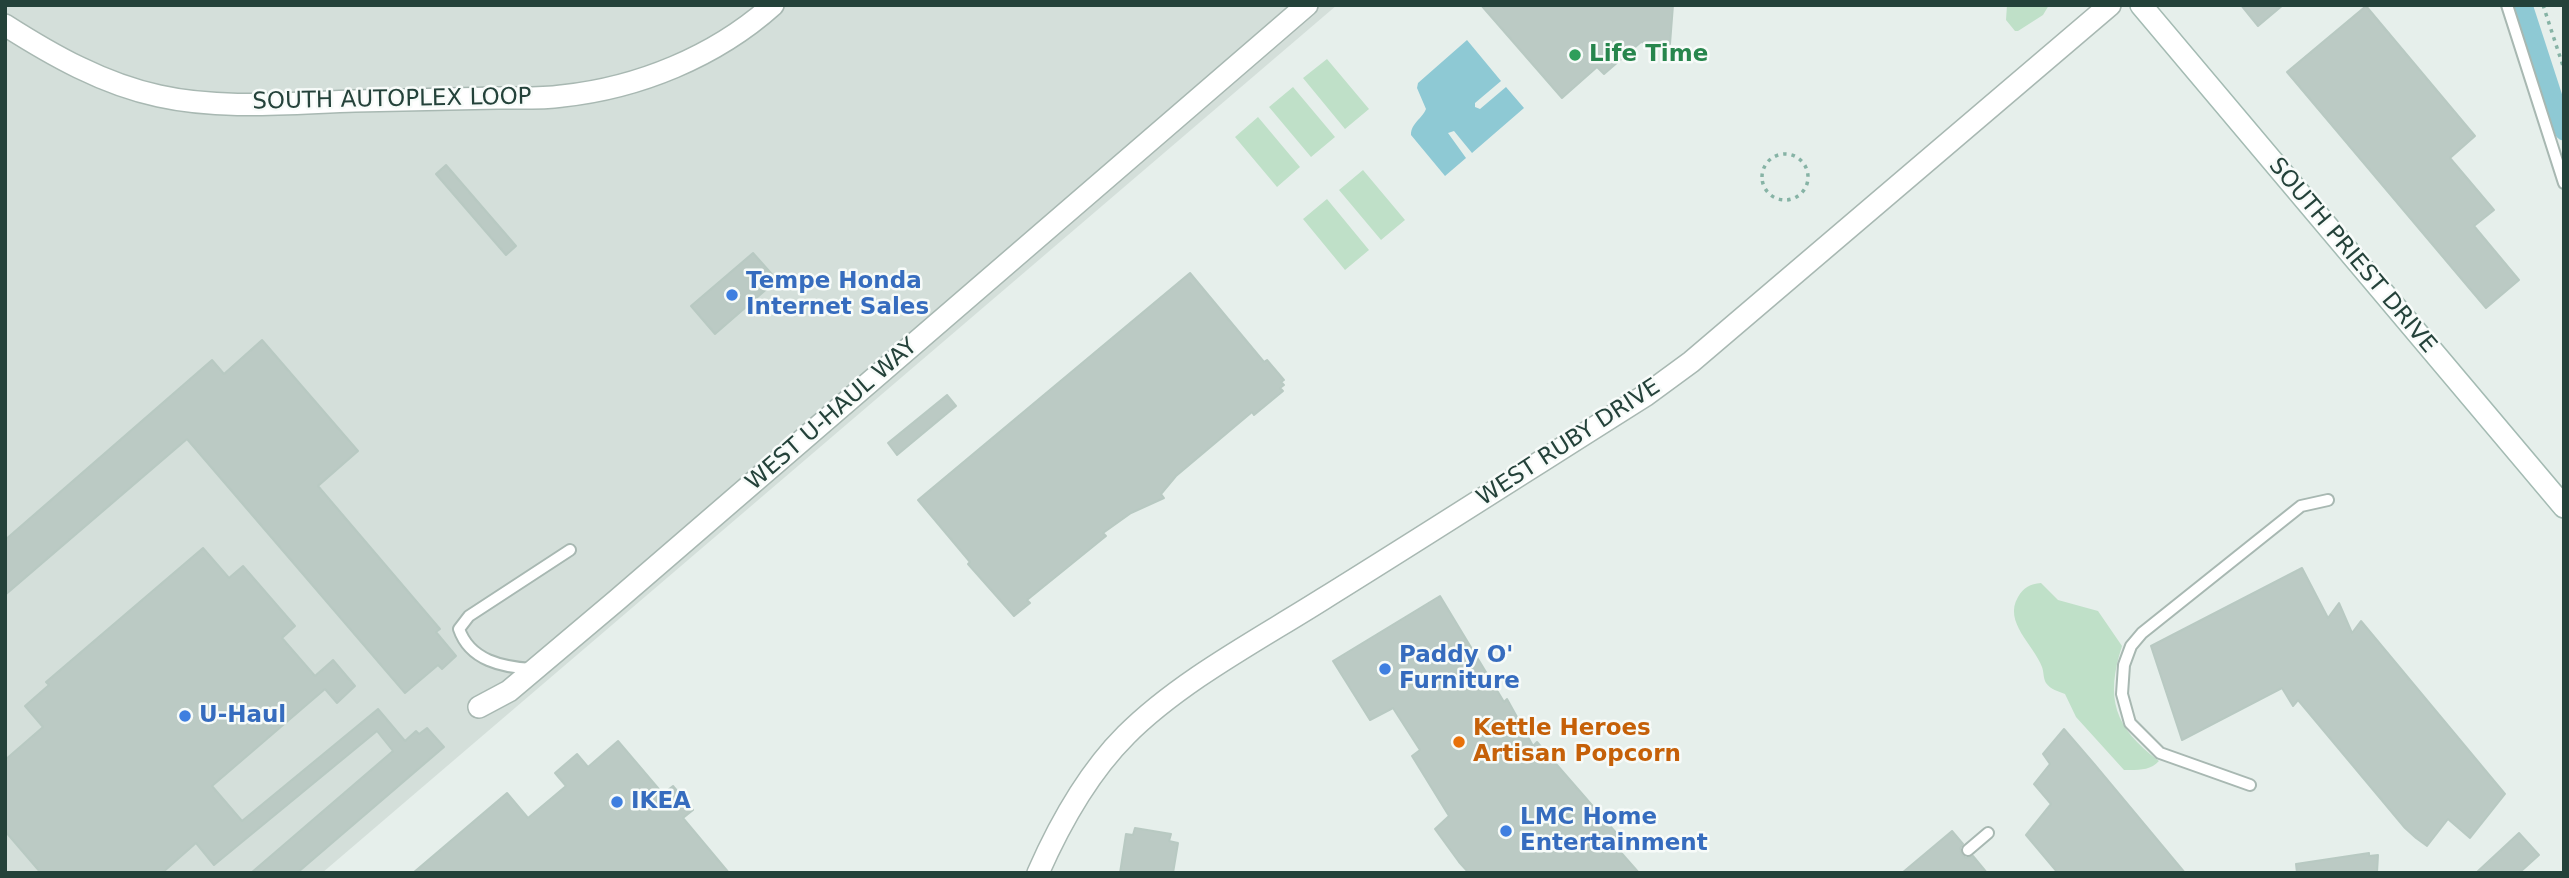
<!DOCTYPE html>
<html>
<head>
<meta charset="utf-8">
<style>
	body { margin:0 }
	#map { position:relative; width:2569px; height:878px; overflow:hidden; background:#e6efeb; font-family:"DejaVu Sans",sans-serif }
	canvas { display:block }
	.frame { position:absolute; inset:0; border:7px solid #24423a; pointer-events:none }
</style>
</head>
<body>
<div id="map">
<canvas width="2569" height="878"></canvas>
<div class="frame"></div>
</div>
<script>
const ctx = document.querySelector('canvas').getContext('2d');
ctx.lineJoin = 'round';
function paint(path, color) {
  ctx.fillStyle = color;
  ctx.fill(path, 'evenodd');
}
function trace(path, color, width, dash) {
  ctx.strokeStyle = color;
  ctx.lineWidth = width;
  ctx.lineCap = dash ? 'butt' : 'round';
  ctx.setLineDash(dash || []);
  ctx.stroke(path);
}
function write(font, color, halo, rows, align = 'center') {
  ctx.font = font + ' "DejaVu Sans",sans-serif';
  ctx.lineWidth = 5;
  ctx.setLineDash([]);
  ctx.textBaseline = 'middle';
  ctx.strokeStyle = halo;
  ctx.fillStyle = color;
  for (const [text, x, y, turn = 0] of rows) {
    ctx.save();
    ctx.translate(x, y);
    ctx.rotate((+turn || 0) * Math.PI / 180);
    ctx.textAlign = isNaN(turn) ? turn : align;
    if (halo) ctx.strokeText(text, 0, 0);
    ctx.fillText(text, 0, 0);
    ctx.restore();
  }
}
paint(new Path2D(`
	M5,5H1337L322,873H5Z`), '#d4dfda');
paint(new Path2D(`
	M2007,5H2049L2043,15L2018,31H2015L2006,20Z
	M1327,59L1369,109L1345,129L1303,78Z
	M1293,87L1335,137L1311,157L1269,107Z
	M1258,117L1300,167L1277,187L1235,137Z
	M1363,170L1405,220L1381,240L1339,190Z
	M1327,199L1369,250L1345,270L1303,219Z
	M2041,583L2058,600L2098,611L2122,646C2105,699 2114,727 2159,761C2150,771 2137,770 2124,770L2076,717L2065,694C2058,691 2051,690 2046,683C2043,678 2044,672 2042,667C2034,645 2003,622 2018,597C2024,587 2030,584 2041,583Z`), '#bfe0c8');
paint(new Path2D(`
	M1467,40L1501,81L1475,103V107L1480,109L1506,87L1524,108L1472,153L1454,131L1448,133L1466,158L1445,176L1411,135C1411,123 1422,119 1426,109L1417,88L1418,83Z`), '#8ec9d4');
trace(new Path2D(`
	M2523,5L2564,131`), '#8ec9d4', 19);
const building = new Path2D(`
	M1481,5H1673L1670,44L1641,42L1604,74L1597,67L1562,98Z
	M2241,5H2283L2258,26Z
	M2366,6L2475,136L2450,158L2494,210L2474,226L2519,280L2486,308L2287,72Z
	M446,165L516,246L506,255L436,174Z
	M753,253L777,280L715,334L691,306Z
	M1190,273L1264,362L1267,360L1284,380L1281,382L1284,385L1280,388L1283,391L1254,415L1252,412L1176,476L1161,494L1164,498L1131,513L1103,533L1106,536L1027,600L1030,603L1014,616L968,564L970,562L918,500Z
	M262,340L358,451L318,486L440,629L436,632L456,656L442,669L438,665L405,693L187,439L5,595V540L212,360L224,374Z
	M947,395L956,406L897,455L888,443Z
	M203,548L229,578L243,566L295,626L282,638L315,676L333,660L355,686L337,703L325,689L212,786L242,821L378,709L405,741L416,731L419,734L427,728L444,747L297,873H251L393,751L377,731L214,865L196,843L162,873H41L5,831V760L43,727L25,706L49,685L46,682Z
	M2302,568L2328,618L2339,603L2352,633L2361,621L2505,794L2470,838L2448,819L2427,846L2416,838L2405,828L2298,700L2293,706L2282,688L2182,740L2151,646Z
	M1440,596L1504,702L1507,699L1533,746L1537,742L1624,842L1617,848L1639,873H1469L1459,862L1435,829L1449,816L1412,756L1420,750L1393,708L1370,720L1333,661Z
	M2064,729L2095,765L2185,873H2058L2026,835L2051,804L2034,784L2050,764L2043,754Z
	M618,741L663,794L673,786L693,810L683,818L729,873H413L507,793L528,818L566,786L555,773L577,754L588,767Z
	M1135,828L1171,834L1169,841L1178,843L1173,873H1120L1126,834L1133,835Z
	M1952,831L1963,844L1960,848L1962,855L1966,858L1973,856L1987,873H1902Z
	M2519,833L2539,855L2519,873H2476Z
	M2369,853V856L2378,855L2377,873H2297L2296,864Z`);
paint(building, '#bbcac4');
trace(building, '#b8c9c2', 2);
const service = new Path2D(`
	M2507,5L2564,183
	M532,669C503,667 470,661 459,629L469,616L570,550
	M2250,785L2160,753L2130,723L2122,694L2124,665L2131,646L2142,633L2301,506L2328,500
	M1968,850L1988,833`);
const minor = new Path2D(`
	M5,25C52,55 103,84 159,96C222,110 290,103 355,101C402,100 450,99 498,98C519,98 541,99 562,96C638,88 715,57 773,5
	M479,707L509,691L617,600L1307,5`);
const tertiary = new Path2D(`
	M1038,873C1060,823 1087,774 1126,735C1180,681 1258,640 1323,599C1431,532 1538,463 1646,395L1691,362L2110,5`);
const secondary = new Path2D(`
	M2141,5L2564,507`);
trace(service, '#a8b8b2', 14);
trace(minor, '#a8b8b2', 24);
trace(tertiary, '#a8b8b2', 24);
trace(secondary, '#a4bbb3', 24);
trace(new Path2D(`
	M2543,5L2564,69
	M1762 177a23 23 0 1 1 46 0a23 23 0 1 1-46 0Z`), '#86b3a5', 3.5, [3.5, 5]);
trace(service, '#fff', 10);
trace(minor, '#fff', 21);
trace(tertiary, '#fff', 21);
trace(secondary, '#fff', 21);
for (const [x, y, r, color] of [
	[1575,55,7,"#2e9e5b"],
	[732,295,7,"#3f7fe0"],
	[1385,669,7,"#3f7fe0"],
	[185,716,7,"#3f7fe0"],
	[1459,742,7,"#e8710a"],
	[617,802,7,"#3f7fe0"],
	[1506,831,7,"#3f7fe0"]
]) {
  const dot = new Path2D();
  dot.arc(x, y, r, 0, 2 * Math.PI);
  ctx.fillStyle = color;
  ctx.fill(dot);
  trace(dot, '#f7fbf9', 2.5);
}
write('bold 23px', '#27864d', '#f7fbf9', [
	["Life Time",1589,55]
], 'left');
write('23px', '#24423a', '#f7fbf9', [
	["SOUTH AUTOPLEX LOOP",392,100,-1],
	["SOUTH PRIEST DRIVE",2352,256,50],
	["WEST U-HAUL WAY",832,415,-41],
	["WEST RUBY DRIVE",1569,443,-33]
]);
write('bold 23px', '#366cbe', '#f7fbf9', [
	["Tempe Honda",746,282],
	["Internet Sales",746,308],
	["Paddy O'",1399,656],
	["Furniture",1399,682],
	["U-Haul",199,716],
	["IKEA",631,802],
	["LMC Home",1520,818],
	["Entertainment",1520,844]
], 'left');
write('bold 23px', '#c56008', '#f7fbf9', [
	["Kettle Heroes",1473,729],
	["Artisan Popcorn",1473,755]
], 'left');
</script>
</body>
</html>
